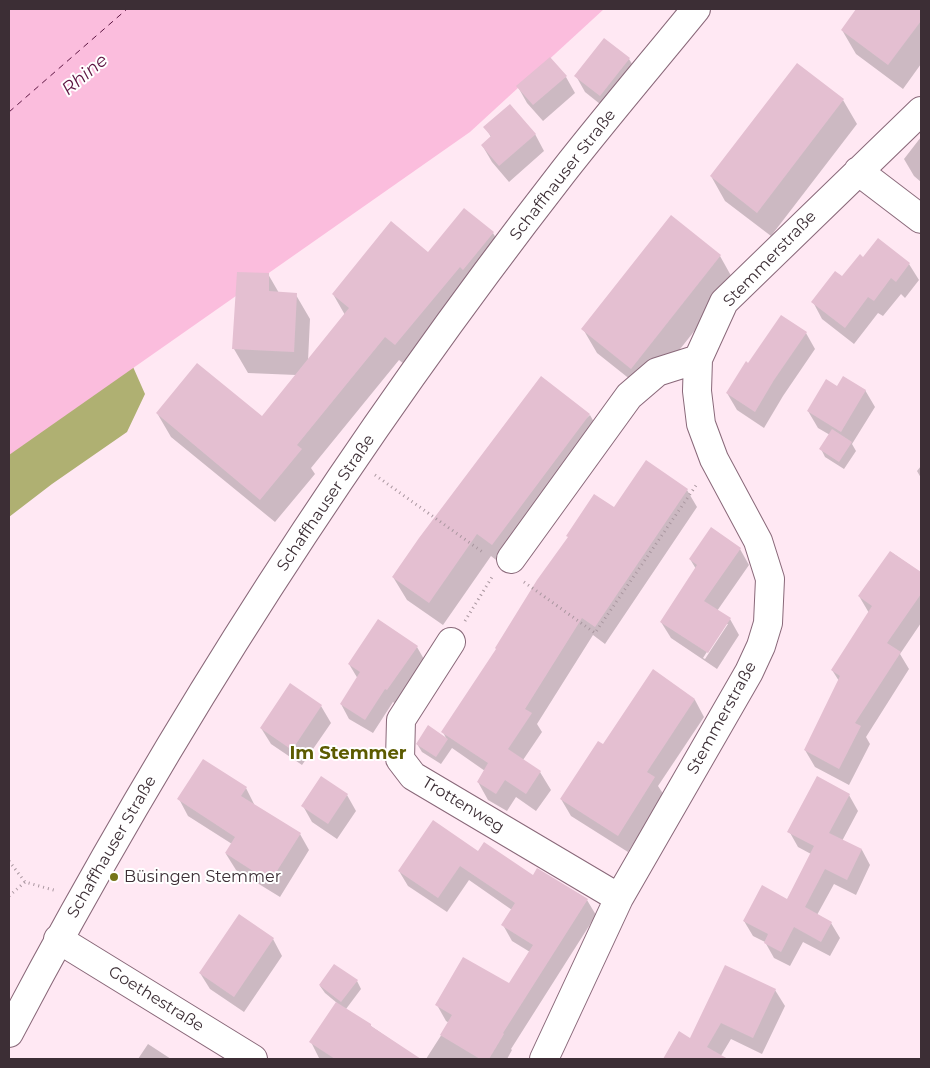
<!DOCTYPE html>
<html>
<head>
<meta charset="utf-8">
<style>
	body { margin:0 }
	#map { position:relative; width:930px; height:1068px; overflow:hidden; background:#ffe8f3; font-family:Montserrat,sans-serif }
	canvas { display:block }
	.frame { position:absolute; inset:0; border:10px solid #3c2e35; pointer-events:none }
</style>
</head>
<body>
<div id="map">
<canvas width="930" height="1068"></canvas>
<div class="frame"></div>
</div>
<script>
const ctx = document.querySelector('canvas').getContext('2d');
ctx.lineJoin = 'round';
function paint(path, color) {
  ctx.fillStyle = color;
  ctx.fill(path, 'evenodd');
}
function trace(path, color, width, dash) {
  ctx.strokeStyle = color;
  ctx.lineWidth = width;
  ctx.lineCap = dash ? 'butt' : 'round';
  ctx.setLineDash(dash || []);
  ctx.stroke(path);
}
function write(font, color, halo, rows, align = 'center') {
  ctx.font = font + ' Montserrat,sans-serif';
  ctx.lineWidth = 4;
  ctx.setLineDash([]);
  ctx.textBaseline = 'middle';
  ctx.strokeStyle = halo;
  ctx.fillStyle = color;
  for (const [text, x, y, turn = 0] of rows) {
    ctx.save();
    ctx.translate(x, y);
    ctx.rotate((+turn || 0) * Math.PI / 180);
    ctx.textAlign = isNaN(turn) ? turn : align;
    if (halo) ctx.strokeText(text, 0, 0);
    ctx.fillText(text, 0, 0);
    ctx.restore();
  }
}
paint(new Path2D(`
	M130,360L145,394L127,432L52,484L9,517V451Z`), '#afb072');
paint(new Path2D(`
	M9,9H604L470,132L9,455Z`), '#fbbddd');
paint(new Path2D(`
	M858,9H921V64L903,89L856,54L842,30Z
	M604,39L629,59L639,75L610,112L585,92L576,76Z
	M566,77L575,93L543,121L527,103L518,87Z
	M843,100L857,124L771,236L725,201L711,176Z
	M485,127L535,134L544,151L509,182L492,162L482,145L491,137Z
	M921,137V182L914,176L904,159Z
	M671,217L720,256L734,281L646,392L597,353L583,329Z
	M493,233L507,256L409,368L399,360L311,468L315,474L275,522L171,437L157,413L262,418L296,375L248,373L234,349L268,274L279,293L296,295L310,319L308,361L345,315L333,294L429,253Z
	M864,259L909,264L919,280L905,298L901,294L883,316L878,313L854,344L822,319L813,302Z
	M806,333L815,349L783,396L764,428L737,410L727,393L749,365Z
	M865,390L875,407L852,444L856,451L844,469L825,457L821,449L830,435L818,428L808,411Z
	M590,415L603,438L505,567L491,556L443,625L407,600L393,577Z
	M921,466V478L917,471Z
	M687,490L697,507L605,644L593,635L537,724L542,732L523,760L540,772L551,790L536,811L516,797L507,811L488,800L478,782L485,771L452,748L441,764L422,752L417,744L447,740L443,732L614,509Z
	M740,549L749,565L717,611L730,619L739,635L717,669L671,638L661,622L696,569L690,559ZM725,624H728L705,659L703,658Z
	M891,552L921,573V623L900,654L909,669L866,737L870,744L849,785L815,767L805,750L839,681L832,670L869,613L859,596Z
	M417,647L425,661L396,704L393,702L373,733L349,719L341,704L358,679L349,664Z
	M653,671L695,700L704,717L658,786L664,795L628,852L571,816L561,799L603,746Z
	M291,685L321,706L331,723L302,765L271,744L261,728Z
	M246,788L255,806L300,834L309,850L280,897L236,870L226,854L232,844L188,816L179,799Z
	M347,795L356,811L337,839L312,822L303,806Z
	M849,795L858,811L842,841L862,850L870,865L856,895L834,884L817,915L831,923L840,938L830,956L803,942L790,966L774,958L765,942L753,936L744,921L787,900L811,854L798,847L789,831Z
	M478,853L587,900L596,915L511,1049L512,1050L507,1059H426L449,1023L446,1021L437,1005L510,985L530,952L512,941L503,925L512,910L469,880L447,912L408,886L399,871Z
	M273,939L282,956L244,1012L210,989L200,973Z
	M357,981L361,989L346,1009L419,1059H322L319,1058L311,1042L337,1003L325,993L320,986Z
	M775,990L785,1006L762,1054L731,1039L719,1059H664L679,1033L690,1039Z
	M148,1044L171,1059H138Z`), '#0003');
trace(new Path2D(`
	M9,112L127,9`), '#5d1642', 1, [6, 5]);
paint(new Path2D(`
	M856,9H921V21L888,65L841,30Z
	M604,38L630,58L600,96L574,76Z
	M550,57L567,76L533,105L516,86Z
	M797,63L844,99L757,213L710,176Z
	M510,104L536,134L499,166L481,145L491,136L483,127Z
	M464,208L494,232L463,270L460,267L395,345L385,337L297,445L302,449L260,500L156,413L197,363L262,416L349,308L332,294L391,221L428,252Z
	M671,215L721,255L631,369L581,329Z
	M878,238L910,263L896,282L891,278L874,301L868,297L845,328L811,302L835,271L842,276L860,254L863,257Z
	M237,272L269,273V291L297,293L294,352L232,349Z
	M781,315L807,332L774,380L755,412L726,393L746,361L748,363Z
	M541,376L590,414L492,545L477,534L429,603L392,577L419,538Z
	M843,376L866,390L841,432L807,411L826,379L837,386Z
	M832,429L852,442L839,462L819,449Z
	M646,460L688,489L595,627L582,618L525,709L532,713L508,749L541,771L526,794L505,780L496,794L477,782L488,763L441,732L496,649L495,648L537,580L568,537L566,536L594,494L614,507Z
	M711,527L741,548L704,601L731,618L708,653L660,622L697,565L689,559Z
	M890,551L921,572V594L887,643L901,652L855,723L861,726L839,769L804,750L840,676L831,670L872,606L858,596Z
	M378,619L418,646L387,690L385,689L365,720L340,704L360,672L348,664Z
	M653,669L695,699L647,772L655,777L618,836L560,799L598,741L603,744Z
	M290,683L322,705L292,750L260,728Z
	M428,725L448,739L436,757L416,744Z
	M203,759L247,787L241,796L301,833L270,882L225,853L235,837L177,799Z
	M321,776L348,794L328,824L301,806Z
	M817,776L850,794L829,833L862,849L847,880L825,869L805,907L832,922L821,942L794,927L781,952L764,943L768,934L743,921L762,885L787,899L814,846L787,832Z
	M433,820L478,851L484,842L533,875L537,868L588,899L503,1033L504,1034L489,1059H480L440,1035L452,1015L435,1005L463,957L509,983L533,945L501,925L515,903L460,866L438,898L398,871Z
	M239,914L274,938L234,997L199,973Z
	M334,964L358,980L341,1002L319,985Z
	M725,965L776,989L753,1038L721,1023L707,1047L728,1059H663L679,1031L690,1038Z
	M336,1002L371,1024V1026L421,1059H335L309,1042Z`), '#e4bfd1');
const minor = new Path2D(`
	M858,171L921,219
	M511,559L629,396L657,372L698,359
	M451,642L401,720L400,759L413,776L619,898
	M58,939L253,1059
	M544,1059L619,898L749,672L761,646L768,623L770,579L758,541L714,459L701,424L697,391L698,359L724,302L921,111`);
const major = new Path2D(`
	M9,1033C168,731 353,442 563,172C606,117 652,63 696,9`);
trace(minor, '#896879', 30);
trace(major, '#896879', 30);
trace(new Path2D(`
	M375,475L484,553
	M524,582L595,633L697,484
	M465,621L492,577
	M9,861L25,882
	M9,896L25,882L57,891`), '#a9969f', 3, [1, 4]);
trace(minor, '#fff', 28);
trace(major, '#fff', 28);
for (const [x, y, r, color] of [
	[114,877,5,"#757419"]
]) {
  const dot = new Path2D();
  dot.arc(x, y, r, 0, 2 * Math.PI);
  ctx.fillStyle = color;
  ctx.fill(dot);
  trace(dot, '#fff', 2);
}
write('16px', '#3c2e35', '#fff', [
	["Schaffhauser Straße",563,175,-52],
	["Stemmerstraße",770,259,-46],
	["Schaffhauser Straße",326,503,-56],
	["Stemmerstraße",722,718,-61],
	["Trottenweg",463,805,31],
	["Schaffhauser Straße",112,847,-60],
	["Goethestraße",156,999,32]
]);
write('16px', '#3c2e35', '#fff', [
	["Büsingen Stemmer",124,877]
], 'left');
write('italic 18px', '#5d1642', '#fff', [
	["Rhine",85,75,-40]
]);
write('bold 18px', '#5c5b00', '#fff', [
	["Im Stemmer",348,754]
]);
</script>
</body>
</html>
